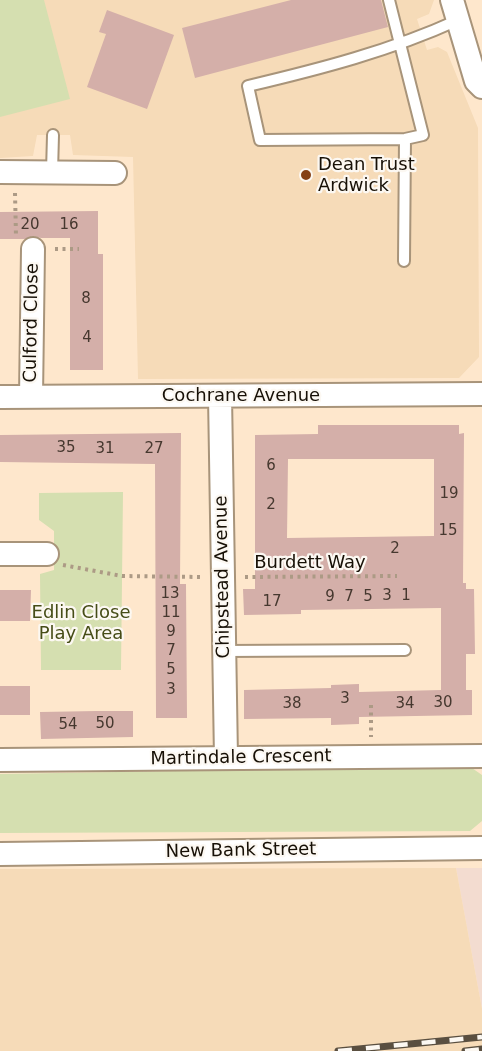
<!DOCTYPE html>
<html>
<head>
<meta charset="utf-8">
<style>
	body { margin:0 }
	canvas { display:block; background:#fee7cc }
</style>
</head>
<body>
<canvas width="482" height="1051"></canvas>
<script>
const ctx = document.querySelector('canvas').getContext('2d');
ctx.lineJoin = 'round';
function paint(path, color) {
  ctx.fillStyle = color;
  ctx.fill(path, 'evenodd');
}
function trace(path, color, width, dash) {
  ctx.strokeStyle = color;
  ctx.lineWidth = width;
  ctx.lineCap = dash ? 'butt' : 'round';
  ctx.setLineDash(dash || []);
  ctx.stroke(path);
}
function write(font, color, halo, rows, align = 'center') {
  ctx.font = font + ' "DejaVu Sans",sans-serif';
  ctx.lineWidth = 4.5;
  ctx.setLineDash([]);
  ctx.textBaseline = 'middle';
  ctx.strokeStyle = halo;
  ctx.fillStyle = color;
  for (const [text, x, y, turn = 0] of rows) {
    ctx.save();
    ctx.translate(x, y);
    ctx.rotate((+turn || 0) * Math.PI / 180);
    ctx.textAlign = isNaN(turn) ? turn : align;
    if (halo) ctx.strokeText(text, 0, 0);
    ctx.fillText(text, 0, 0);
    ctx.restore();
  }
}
paint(new Path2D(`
	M456,868H482V1009Z`), '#f3dcd0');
paint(new Path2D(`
	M0,0H434L429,14L417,19L427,50L438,47L447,52L478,128L479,357L459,378L138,379L133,157L73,155L70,135H37L33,156L0,158Z
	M456,868L482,1009V1051H0V869Z`), '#f6dbb8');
paint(new Path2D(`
	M0,0H44L70,99L0,117Z
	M123,492L121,670H41L40,574L54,570V531L39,520V493Z
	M469,766L482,775V821L470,831L0,833V774Z`), '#d5dfb0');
paint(new Path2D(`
	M291,0H381L388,27L195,78L182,28Z
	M107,10L174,35L147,109L87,87L106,34L99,32Z
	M98,211V254H103V370H70V238H41L33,236L25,239H0V212Z
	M318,425H459V434L464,433L463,583H466V589H474L475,654H466V690H472V715L359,717V724L331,725V718L244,719V690L331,688V685L359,684V692L441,690V608L301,610V614L244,615L243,589H255V435L318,434ZM288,459H434V536L287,538Z
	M181,433L180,584H186L187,718H156L155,464L0,462V435Z
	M0,590H31L30,621H0Z
	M0,686H30V715H0Z
	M97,711H133V737L41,739L40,712Z`), '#d4afa9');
const lane = new Path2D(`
	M389,0L423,135L405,139L260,140L248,86C320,69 390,51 458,20
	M52,172L53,135
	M404,261L405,139
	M224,651L405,650`);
const street = new Path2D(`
	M452,0L476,81L482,87
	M0,172L115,173
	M220,396L226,758
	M0,397L482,394
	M31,397L33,249
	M0,554H47
	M0,760L482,756
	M0,854L482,848`);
trace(lane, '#a8947a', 14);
trace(street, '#a8947a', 26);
trace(new Path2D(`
	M15,193L16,236
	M55,249H79
	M63,565L122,576L201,577
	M245,577L397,576
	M371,705V737`), '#ac9a85', 4, [3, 4.5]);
trace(lane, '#fff', 10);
trace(street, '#fff', 22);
const rail = new Path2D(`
	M338,1051L482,1037
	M465,1051L482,1049`);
trace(rail, '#5a4f40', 7);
trace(rail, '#fcf8f2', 4.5, [14]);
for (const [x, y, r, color] of [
	[306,175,6,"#854115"]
]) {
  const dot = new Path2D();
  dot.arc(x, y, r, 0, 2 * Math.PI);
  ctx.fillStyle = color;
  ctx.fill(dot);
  trace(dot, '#fcf8f2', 2);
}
write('15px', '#46382f', null, [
	["20",30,225],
	["16",69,225],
	["8",86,299],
	["4",87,338],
	["35",66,448],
	["31",105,449],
	["27",154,449],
	["6",271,466],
	["19",449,494],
	["2",271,505],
	["15",448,531],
	["2",395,549],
	["13",170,594],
	["3",387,596],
	["1",406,596],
	["9",330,597],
	["7",349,597],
	["5",368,597],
	["17",272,602],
	["11",171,613],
	["9",171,632],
	["7",171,651],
	["5",171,670],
	["3",171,690],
	["3",345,699],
	["30",443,703],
	["38",292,704],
	["34",405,704],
	["50",105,724],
	["54",68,725]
]);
write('18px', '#171006', '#fcf8f2', [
	["Dean Trust",318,165],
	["Ardwick",318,186]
], 'left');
write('18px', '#171006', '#fcf8f2', [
	["Culford Close",32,323,-89],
	["Cochrane Avenue",241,396],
	["Burdett Way",310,563],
	["Chipstead Avenue",223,577,-91],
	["Martindale Crescent",241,758,-1],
	["New Bank Street",241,851,-1]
]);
write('18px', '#464d17', '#fcf8f2', [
	["Edlin Close",81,613],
	["Play Area",81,634]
]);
</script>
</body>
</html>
